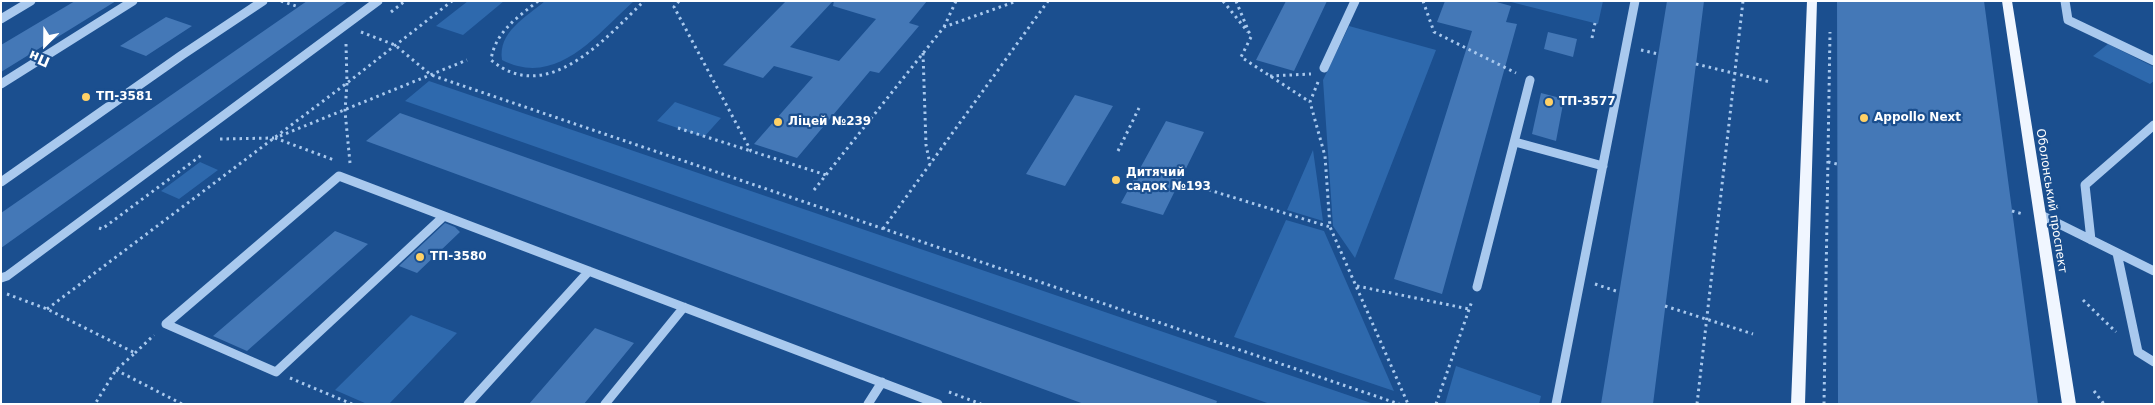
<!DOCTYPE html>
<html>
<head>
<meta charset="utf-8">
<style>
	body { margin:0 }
	#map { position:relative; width:2155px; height:405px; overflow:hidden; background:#1b4f8f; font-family:"DejaVu Sans",sans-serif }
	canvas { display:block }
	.frame { position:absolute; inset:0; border:2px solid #fff; pointer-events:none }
	.north { position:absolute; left:20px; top:20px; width:50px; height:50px; -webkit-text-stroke:4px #1b4f8f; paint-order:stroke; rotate:203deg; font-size:14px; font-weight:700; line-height:20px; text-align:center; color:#fff }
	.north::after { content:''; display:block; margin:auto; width:18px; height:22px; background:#fff; clip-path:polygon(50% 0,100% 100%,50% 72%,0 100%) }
</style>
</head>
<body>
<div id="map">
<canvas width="2155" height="405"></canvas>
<div class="frame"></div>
<div class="north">Пн</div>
</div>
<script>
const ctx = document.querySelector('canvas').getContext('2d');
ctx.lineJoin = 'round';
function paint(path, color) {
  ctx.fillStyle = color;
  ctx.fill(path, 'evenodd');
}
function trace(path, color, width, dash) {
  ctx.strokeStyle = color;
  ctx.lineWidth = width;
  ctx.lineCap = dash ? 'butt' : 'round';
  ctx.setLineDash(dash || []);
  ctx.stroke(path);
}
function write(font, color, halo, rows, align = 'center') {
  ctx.font = font + ' "DejaVu Sans",sans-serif';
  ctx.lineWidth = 4.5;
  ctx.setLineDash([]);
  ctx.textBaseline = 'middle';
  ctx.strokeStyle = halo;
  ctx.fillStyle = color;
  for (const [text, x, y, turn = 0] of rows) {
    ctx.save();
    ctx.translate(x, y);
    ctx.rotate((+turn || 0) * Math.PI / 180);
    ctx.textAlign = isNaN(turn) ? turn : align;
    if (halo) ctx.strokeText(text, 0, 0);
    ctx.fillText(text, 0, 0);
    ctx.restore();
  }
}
paint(new Path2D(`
	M468,1H504L463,35L436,26Z
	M545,1H634C596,35 557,88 502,60C498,32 525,18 545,1Z
	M1507,1H1603L1598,24Z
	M1349,26L1436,50L1355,258L1333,226L1323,80Z
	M2108,44L2154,67V81L2150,84L2093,56Z
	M429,81L1374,404H1270L405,101Z
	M675,102L721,118L704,137L657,121Z
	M1313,150L1323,221L1287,210Z
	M200,162L218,170L179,199L161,191Z
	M1286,220L1324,231L1394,391L1234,337Z
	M411,315L457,333L389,404H367L335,390Z
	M1456,366L1541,396L1539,404H1445Z`), '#2e69ad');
paint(new Path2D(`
	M75,1H116L1,72V45Z
	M307,1H348L1,248V213Z
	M786,1H833L790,47L839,61L876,19L833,6L834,1H927L909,23L919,26L902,46L879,73L870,71L797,158L754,144L813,77L774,66L763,78L723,65Z
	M1286,1H1327L1294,71L1256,60Z
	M1445,1H1493L1511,6L1506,22L1517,24L1442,294L1394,279L1472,31L1437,22Z
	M1667,1H1704L1653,404H1601Z
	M1837,1H1984L2038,404H1838Z
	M166,17L192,26L146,56L120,46Z
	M1548,32L1577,39L1573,57L1544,49Z
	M1541,93L1564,99L1556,141L1532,134Z
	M1075,95L1113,106L1065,186L1026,174Z
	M400,113L1217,401L1216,404H1084L366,141Z
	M1166,121L1204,132L1163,215L1121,203Z
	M445,223L455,227L460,232L417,273L399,266Z
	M335,231L368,244L247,351L213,336Z
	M595,328L634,343L584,404H529Z`), '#4478b7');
trace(new Path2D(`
	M281,1L299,7
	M538,1C517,18 495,32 491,60C547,107 606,38 644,1
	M679,1L674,7L751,151L826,175
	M1223,1L1248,32
	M1236,1L1251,37L1241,57L1310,102
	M1423,1L1434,32L1516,73
	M391,12L405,1
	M944,27L956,1
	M361,32L395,45L431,75L1399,404
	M1592,38L1595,23
	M346,44L347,83L345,111L350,163
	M1641,50L1658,54
	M923,53L926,145L930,164
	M1696,64L1770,82
	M1270,76L1311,74
	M1318,82L1310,102L1325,156L1330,227L1408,404
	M678,128L751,151
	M280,136L467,60
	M275,138L334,160
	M220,139L274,138
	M1118,151L1139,108
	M1828,162L1837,164
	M1196,186L1330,227
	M814,190L944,27L1017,1
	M2012,211L2023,214
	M99,228L102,229L203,154
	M883,229L1048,1
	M1595,284L1619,292
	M1357,286L1469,309
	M7,294L47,309L135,353L116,370L95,404
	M2083,300L2116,332
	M1665,306L1753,334
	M47,309L347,83L452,1
	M135,353L154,335
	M116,370L182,404
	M290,378L352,404
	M2094,391L2104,404
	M949,392L981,404
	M1436,404L1472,301
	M1697,404L1743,1
	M1824,404L1830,32`), '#a9c9ee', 3, [2.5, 4]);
trace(new Path2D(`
	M2065,1L2068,20L2154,61
	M1,19L31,1
	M1324,68L1355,1
	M1,84L133,1
	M1515,142L1603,166
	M1,182L182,55L263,1
	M2039,214L2154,271
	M444,216L276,372L166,324L339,176L938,404
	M2091,240L2085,185L2154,125
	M2117,253L2138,352L2154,362
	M1,278L7,276L378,1
	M1477,287L1530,80
	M468,404L589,271
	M605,404L684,307
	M868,404L882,382
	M1556,404L1635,1`), '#a9c9ee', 9);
paint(new Path2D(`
	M1807,1H1817L1805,404H1791Z
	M2002,1H2012L2076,404H2062Z`), '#f0f6ff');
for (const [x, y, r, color] of [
	[86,97,5,"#ffd166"],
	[1549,102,5,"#ffd166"],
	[1864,118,5,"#ffd166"],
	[778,122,5,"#ffd166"],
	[1116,180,5,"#ffd166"],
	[420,257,5,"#ffd166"]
]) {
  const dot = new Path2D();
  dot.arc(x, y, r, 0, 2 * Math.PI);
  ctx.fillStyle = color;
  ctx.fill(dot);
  trace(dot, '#1b4f8f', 2);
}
write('bold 12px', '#fff', '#1b4f8f', [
	["ТП-3581",96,97],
	["ТП-3577",1559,102],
	["Appollo Next",1874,118],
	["Ліцей №239",788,122],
	["Дитячий",1126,173],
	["садок №193",1126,187],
	["ТП-3580",430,257]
], 'left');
write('12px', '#fff', '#1b4f8f', [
	["Оболонський проспект",2051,201,81]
]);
</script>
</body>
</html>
